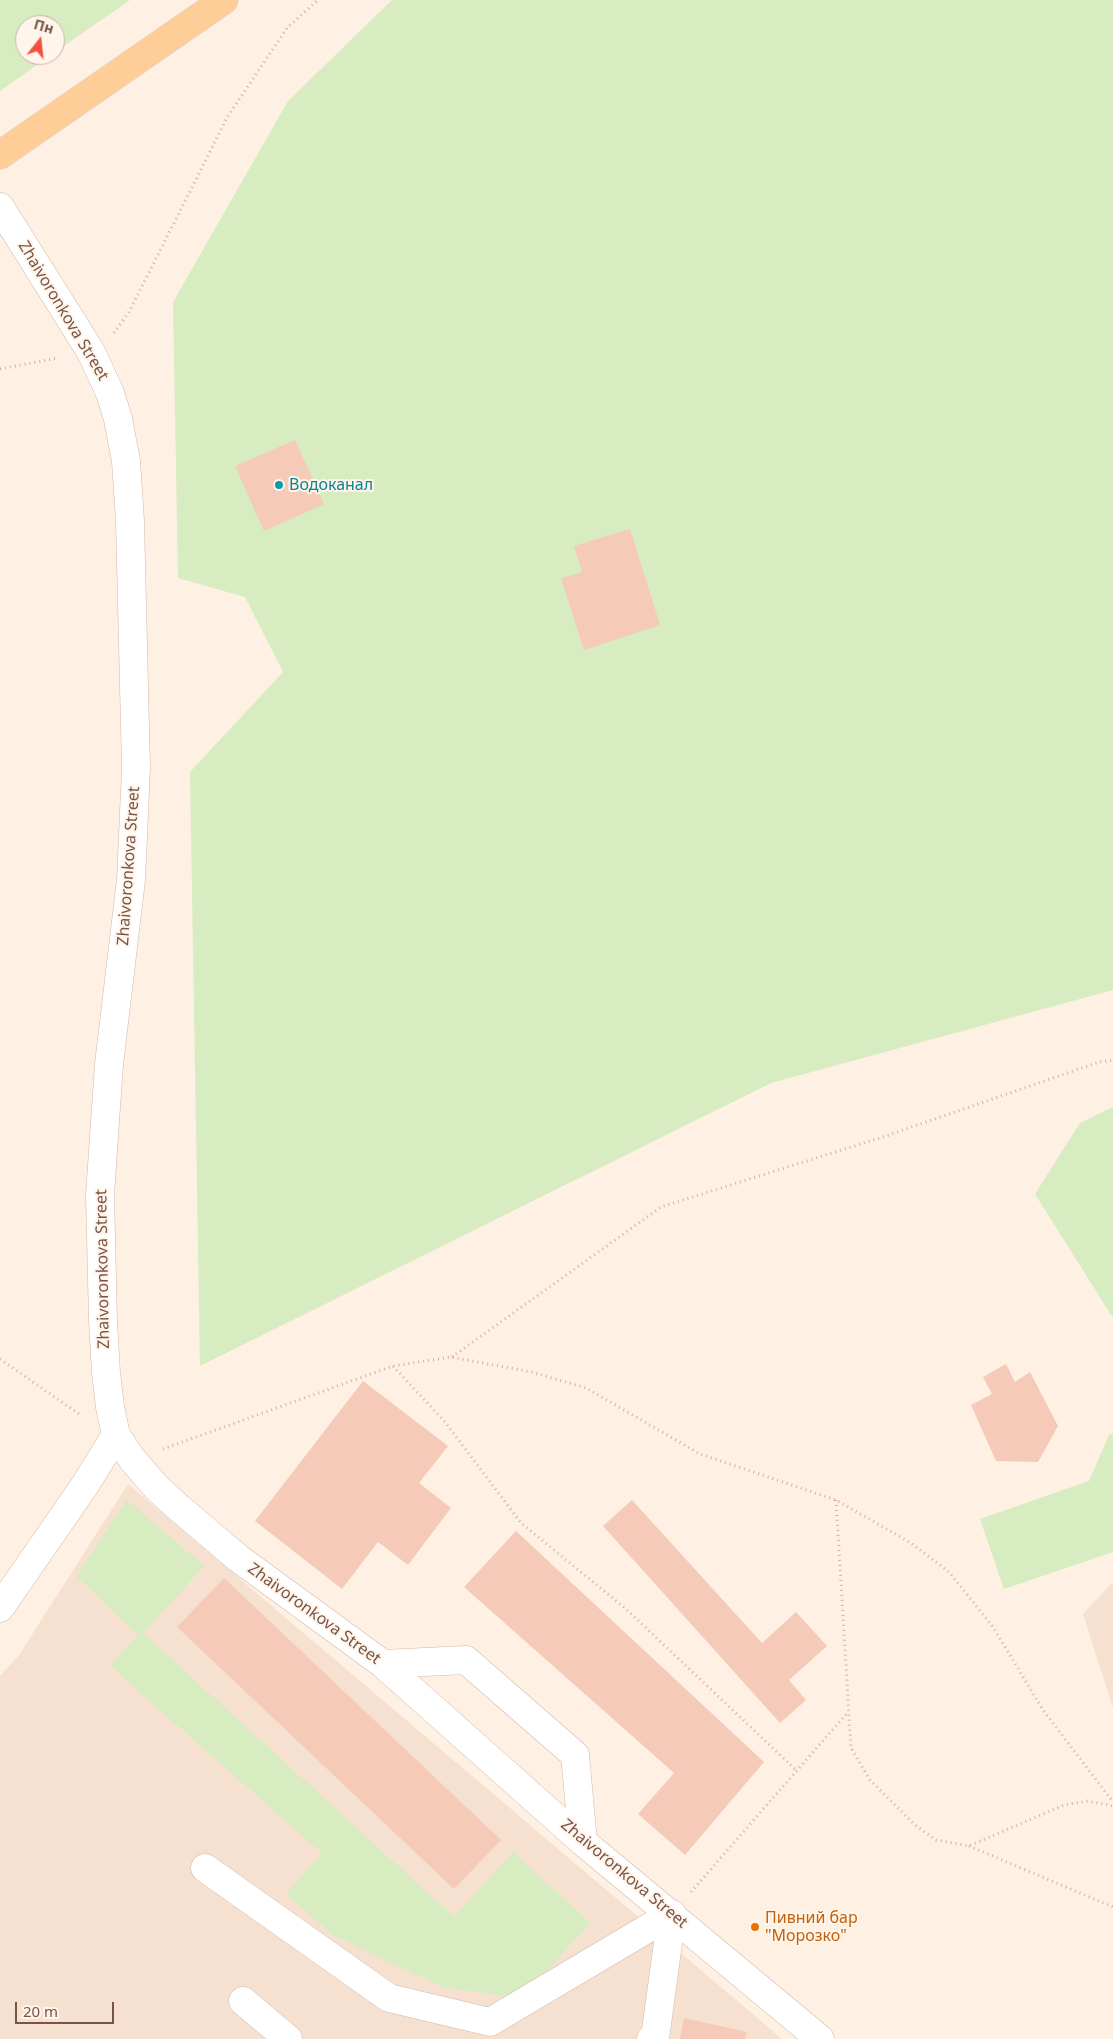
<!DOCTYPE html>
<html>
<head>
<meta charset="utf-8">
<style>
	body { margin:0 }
	#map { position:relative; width:1113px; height:2039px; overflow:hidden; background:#fef0e2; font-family:"Noto Sans",sans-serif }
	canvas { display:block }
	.north { position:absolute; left:15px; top:15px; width:50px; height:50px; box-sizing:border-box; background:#fff5ea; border:1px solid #c9b4a9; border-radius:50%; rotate:16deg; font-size:14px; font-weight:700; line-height:20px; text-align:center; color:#785347 }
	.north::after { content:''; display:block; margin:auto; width:18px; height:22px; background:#f1533f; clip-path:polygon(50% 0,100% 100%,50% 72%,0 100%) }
	.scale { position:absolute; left:15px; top:2002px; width:99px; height:22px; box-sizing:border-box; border:2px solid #785347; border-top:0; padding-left:6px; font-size:15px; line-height:18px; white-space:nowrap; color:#785347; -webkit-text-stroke:4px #fff5ea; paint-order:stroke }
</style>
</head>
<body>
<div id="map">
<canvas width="1113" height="2039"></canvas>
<div class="north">Пн</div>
<div class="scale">20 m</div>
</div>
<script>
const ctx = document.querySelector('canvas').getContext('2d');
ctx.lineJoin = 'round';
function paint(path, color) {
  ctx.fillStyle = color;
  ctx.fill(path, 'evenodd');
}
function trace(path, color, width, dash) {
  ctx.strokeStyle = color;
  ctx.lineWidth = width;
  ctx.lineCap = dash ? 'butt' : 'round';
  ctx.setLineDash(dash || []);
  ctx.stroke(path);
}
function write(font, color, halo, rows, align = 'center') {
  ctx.font = font + ' "Noto Sans",sans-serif';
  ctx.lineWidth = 4;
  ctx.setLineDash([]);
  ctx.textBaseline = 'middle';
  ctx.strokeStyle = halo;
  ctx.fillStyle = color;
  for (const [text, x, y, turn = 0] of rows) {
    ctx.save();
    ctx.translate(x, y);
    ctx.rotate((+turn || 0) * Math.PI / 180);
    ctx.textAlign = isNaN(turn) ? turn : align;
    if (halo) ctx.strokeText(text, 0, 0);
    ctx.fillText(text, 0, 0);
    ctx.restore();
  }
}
paint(new Path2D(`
	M128,1484L782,2039H0V1676L19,1655Z
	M1113,1582V1708L1083,1614Z`), '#f6e1d0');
paint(new Path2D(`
	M0,0H130L55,52V25H25V55H51L0,91Z
	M392,0H1113V990L771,1083L200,1366L190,772L283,672L245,597L178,578L173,302L288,101Z
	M1113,1107V1318L1035,1194L1080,1123Z
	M1113,1433V1552L1004,1589L980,1519L1089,1481L1109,1435Z
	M127,1500L204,1566L143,1633L454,1917L513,1852L590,1923L545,1973L505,1996L442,1987L333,1935L286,1894L322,1853L110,1666L138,1635L76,1576Z`), '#d7ecc0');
paint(new Path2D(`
	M295,440L324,504L264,531L235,466Z
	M630,529L660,625L584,650L561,578L582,572L574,546Z
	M1006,1364L1015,1382L1030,1372L1058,1426L1038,1462L996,1461L971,1405L992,1394L983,1377Z
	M363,1381L448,1446L419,1483L451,1508L408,1565L378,1542L342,1589L255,1521Z
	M632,1500L762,1643L796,1612L827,1646L789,1680L806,1700L780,1723L603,1526Z
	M516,1531L764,1762L685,1855L638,1814L674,1773L464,1587Z
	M224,1578L501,1840L454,1889L177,1627Z
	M684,2018L747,2032L745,2039H680Z`), '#f5cab8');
const minor = new Path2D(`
	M0,207L91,352L110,393L118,419L126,461L130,521L136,768L131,880L109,1064L100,1195L103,1321L106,1373L110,1407L116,1435L132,1459L157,1488L178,1507L238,1558L383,1664L583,1842L820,2039
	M0,1608L85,1485L116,1435
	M383,1664L466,1660L575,1755L583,1842
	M205,1868L389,1998L490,2022L672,1914
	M243,2001L288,2039
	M651,2039L655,2038L672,1914`);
const major = new Path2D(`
	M0,155L224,0`);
trace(minor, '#d2b8ab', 29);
trace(major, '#dcd2cf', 29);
trace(new Path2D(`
	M114,333L129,312L228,116L287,28L318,0
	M0,369L58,358
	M452,1357L661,1207L886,1136L1099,1062L1113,1060
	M0,1359L79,1414
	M393,1366L445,1422L521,1523L626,1609L797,1771
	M163,1449L393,1366L451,1357L531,1372L586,1388L700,1454L836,1500L911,1543L949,1572L993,1627L1043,1710L1113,1802
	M836,1500L851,1748L870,1780L915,1825L936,1840L969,1846L1064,1805L1088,1801L1113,1806
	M969,1846L1113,1907
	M691,1892L848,1712`), '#daad9b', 3, [1, 4]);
trace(minor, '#fff', 28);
trace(major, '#ffcd98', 28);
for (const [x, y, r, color] of [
	[279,485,5,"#0f9aa8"],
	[755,1927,5,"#e8710a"]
]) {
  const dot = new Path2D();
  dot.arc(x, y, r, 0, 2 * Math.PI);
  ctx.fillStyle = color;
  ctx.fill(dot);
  trace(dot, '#fff5ea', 2);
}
write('16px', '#785347', '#fff5ea', [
	["Zhaivoronkova Street",63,311,59],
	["Zhaivoronkova Street",129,866,-86],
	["Zhaivoronkova Street",103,1269,-91],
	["Zhaivoronkova Street",314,1614,36],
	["Zhaivoronkova Street",624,1874,40]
]);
write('16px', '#0d838f', '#fff5ea', [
	["Водоканал",289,485]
], 'left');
write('16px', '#c56008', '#fff5ea', [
	["Пивний бар",765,1918],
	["\"Морозко\"",765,1936]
], 'left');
</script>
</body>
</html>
